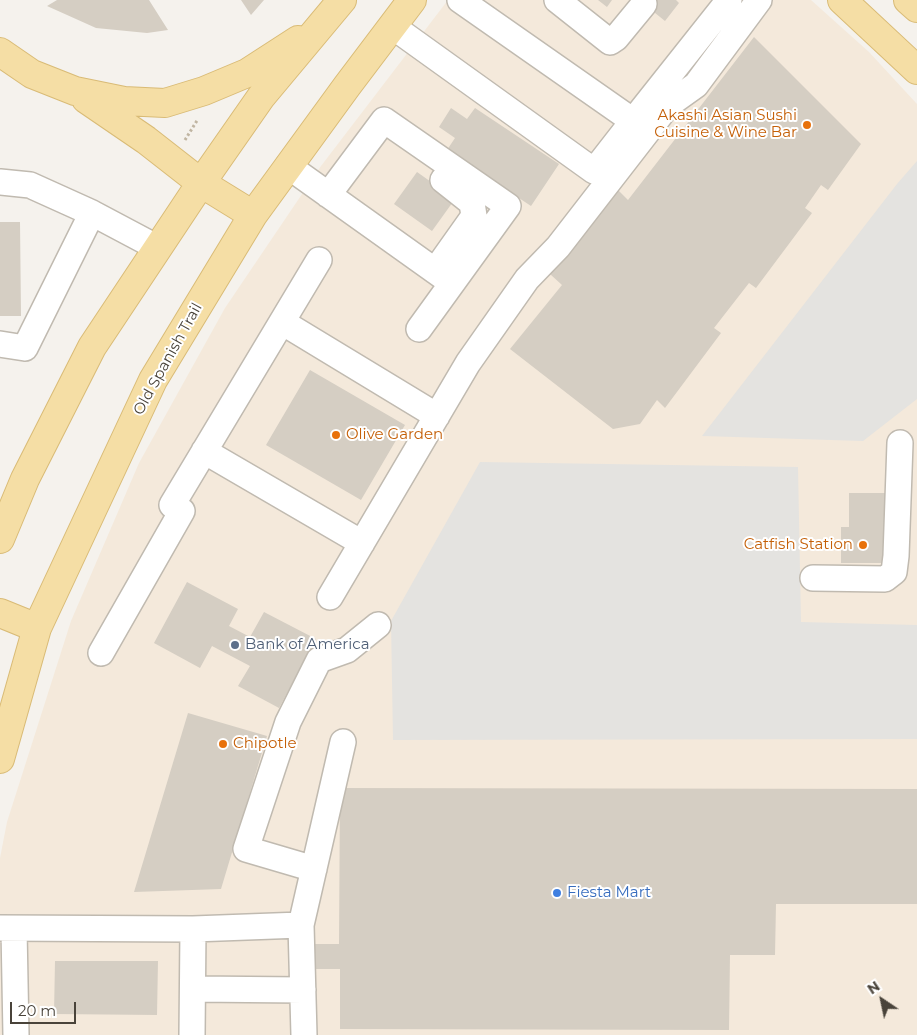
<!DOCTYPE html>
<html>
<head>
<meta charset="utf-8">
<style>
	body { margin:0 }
	#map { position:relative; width:917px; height:1035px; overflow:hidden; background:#f5f2ed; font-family:Montserrat,sans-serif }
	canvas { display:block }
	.north { position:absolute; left:857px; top:975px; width:50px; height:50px; -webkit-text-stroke:4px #fff; paint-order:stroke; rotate:326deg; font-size:14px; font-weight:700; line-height:20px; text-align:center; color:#49433a }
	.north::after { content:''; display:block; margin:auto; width:18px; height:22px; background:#49433a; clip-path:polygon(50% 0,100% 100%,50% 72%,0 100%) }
	.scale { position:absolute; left:10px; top:1002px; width:66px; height:22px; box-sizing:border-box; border:2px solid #49433a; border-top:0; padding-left:6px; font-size:15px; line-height:18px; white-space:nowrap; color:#49433a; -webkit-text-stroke:4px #fff; paint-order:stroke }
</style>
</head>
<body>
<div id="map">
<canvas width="917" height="1035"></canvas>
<div class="north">N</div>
<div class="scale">20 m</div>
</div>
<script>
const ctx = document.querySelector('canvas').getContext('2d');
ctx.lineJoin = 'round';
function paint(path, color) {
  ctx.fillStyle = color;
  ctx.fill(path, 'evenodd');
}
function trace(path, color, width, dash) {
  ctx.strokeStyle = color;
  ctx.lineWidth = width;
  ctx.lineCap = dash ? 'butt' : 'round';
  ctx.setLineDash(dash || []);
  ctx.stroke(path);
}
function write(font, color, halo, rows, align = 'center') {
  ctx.font = font + ' Montserrat,sans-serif';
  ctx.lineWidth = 4;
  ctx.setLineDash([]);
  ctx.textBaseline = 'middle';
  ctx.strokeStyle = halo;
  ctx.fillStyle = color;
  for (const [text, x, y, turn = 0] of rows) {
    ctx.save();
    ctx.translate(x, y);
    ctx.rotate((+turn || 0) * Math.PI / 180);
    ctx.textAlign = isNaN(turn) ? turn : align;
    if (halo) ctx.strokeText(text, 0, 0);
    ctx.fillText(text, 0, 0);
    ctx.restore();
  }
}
paint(new Path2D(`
	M448,0H811L869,52L917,104V1035H0V858L7,822L71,621L139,463L225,308L321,166Z`), '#f4e9db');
paint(new Path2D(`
	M917,161V399L863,441L702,436L897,184Z
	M480,462L798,467L801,622L917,625V739L393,740L391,621Z`), '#e4e3e0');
paint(new Path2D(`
	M57,0H149L168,30L147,33L96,28L47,6Z
	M241,0H264L251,15Z
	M598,0H612L607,7Z
	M639,0H676L679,3L665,21Z
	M754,37L861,144L828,190L821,185L805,208L812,213L756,288L749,283L714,328L721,333L665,408L657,400L640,424L613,429L510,349L562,285L550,274L616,188L628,200Z
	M451,108L467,119L475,108L559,164L531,206L447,150L455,138L439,127Z
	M417,172L455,199L432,231L394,204Z
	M0,222H20L21,316H0Z
	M310,370L405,425L361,500L266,445Z
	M849,493H885V563H841V527H849Z
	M187,582L238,609L229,626L250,637L264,612L316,639L279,708L238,686L250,666L212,646L200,668L154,643Z
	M188,713L267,736L221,889L134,892Z
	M340,788L917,789V904H776L775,955H730L729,1030L340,1029V969H315V944H339Z
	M55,961H158L157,1015L54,1014Z`), '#d5cec3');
const minor = new Path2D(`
	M460,0L633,121L729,0
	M557,0L610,42L616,38L644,4
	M392,26L594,171L633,121L646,131
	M288,166L452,283
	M0,182L30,185L92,213
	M328,195L384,120L508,206L419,329
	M435,271L474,216L472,203L443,180
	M282,322L437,416
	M0,344L25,348L92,213L158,248
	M204,451L362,543
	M172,505L319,260
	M813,578L885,579L894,572L896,556L900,443
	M330,597L468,363L527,279L558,247L668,105L696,85L759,0
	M101,653L182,511
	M314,869L246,849L288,722L319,660L347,650L378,625
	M0,928L193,929L301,925
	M14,929L16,1035
	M193,989L303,990
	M192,1035L193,929
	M304,1035L301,925L343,742`);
const major = new Path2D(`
	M842,0L917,70
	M908,0L917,8
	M0,52L32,74L75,91L124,101L165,103L204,91L247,73L298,40
	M86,99L146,140L201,183L253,215
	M0,539L25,479L92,347L201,183L261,97L342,0
	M0,613L37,628
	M0,759L37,628L153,380L253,215L347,86L412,0`);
trace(minor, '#c0bab0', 28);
trace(major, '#d9bb76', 30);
trace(new Path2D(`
	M185,140L198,119`), '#c0b5a2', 3, [2.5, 2.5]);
trace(minor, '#fff', 25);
trace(major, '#f5dea5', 28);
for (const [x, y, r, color] of [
	[807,125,5,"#e8710a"],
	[336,435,5,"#e8710a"],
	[863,545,5,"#e8710a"],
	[235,645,5,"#5c6f8a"],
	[223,744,5,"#e8710a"],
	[557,893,5,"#3f7fe0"]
]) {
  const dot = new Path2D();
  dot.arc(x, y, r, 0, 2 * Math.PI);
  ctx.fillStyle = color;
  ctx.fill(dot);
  trace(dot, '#fff', 2);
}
write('15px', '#c56008', '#fff', [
	["Akashi Asian Sushi",797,116],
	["Cuisine & Wine Bar",797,133],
	["Olive Garden",346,435,"left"],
	["Catfish Station",853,545],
	["Chipotle",233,744,"left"]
], 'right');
write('15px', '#49433a', '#fff', [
	["Old Spanish Trail",168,359,-61]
]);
write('15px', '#4e5e75', '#fff', [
	["Bank of America",245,645]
], 'left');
write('15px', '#366cbe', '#fff', [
	["Fiesta Mart",567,893]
], 'left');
</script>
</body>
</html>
